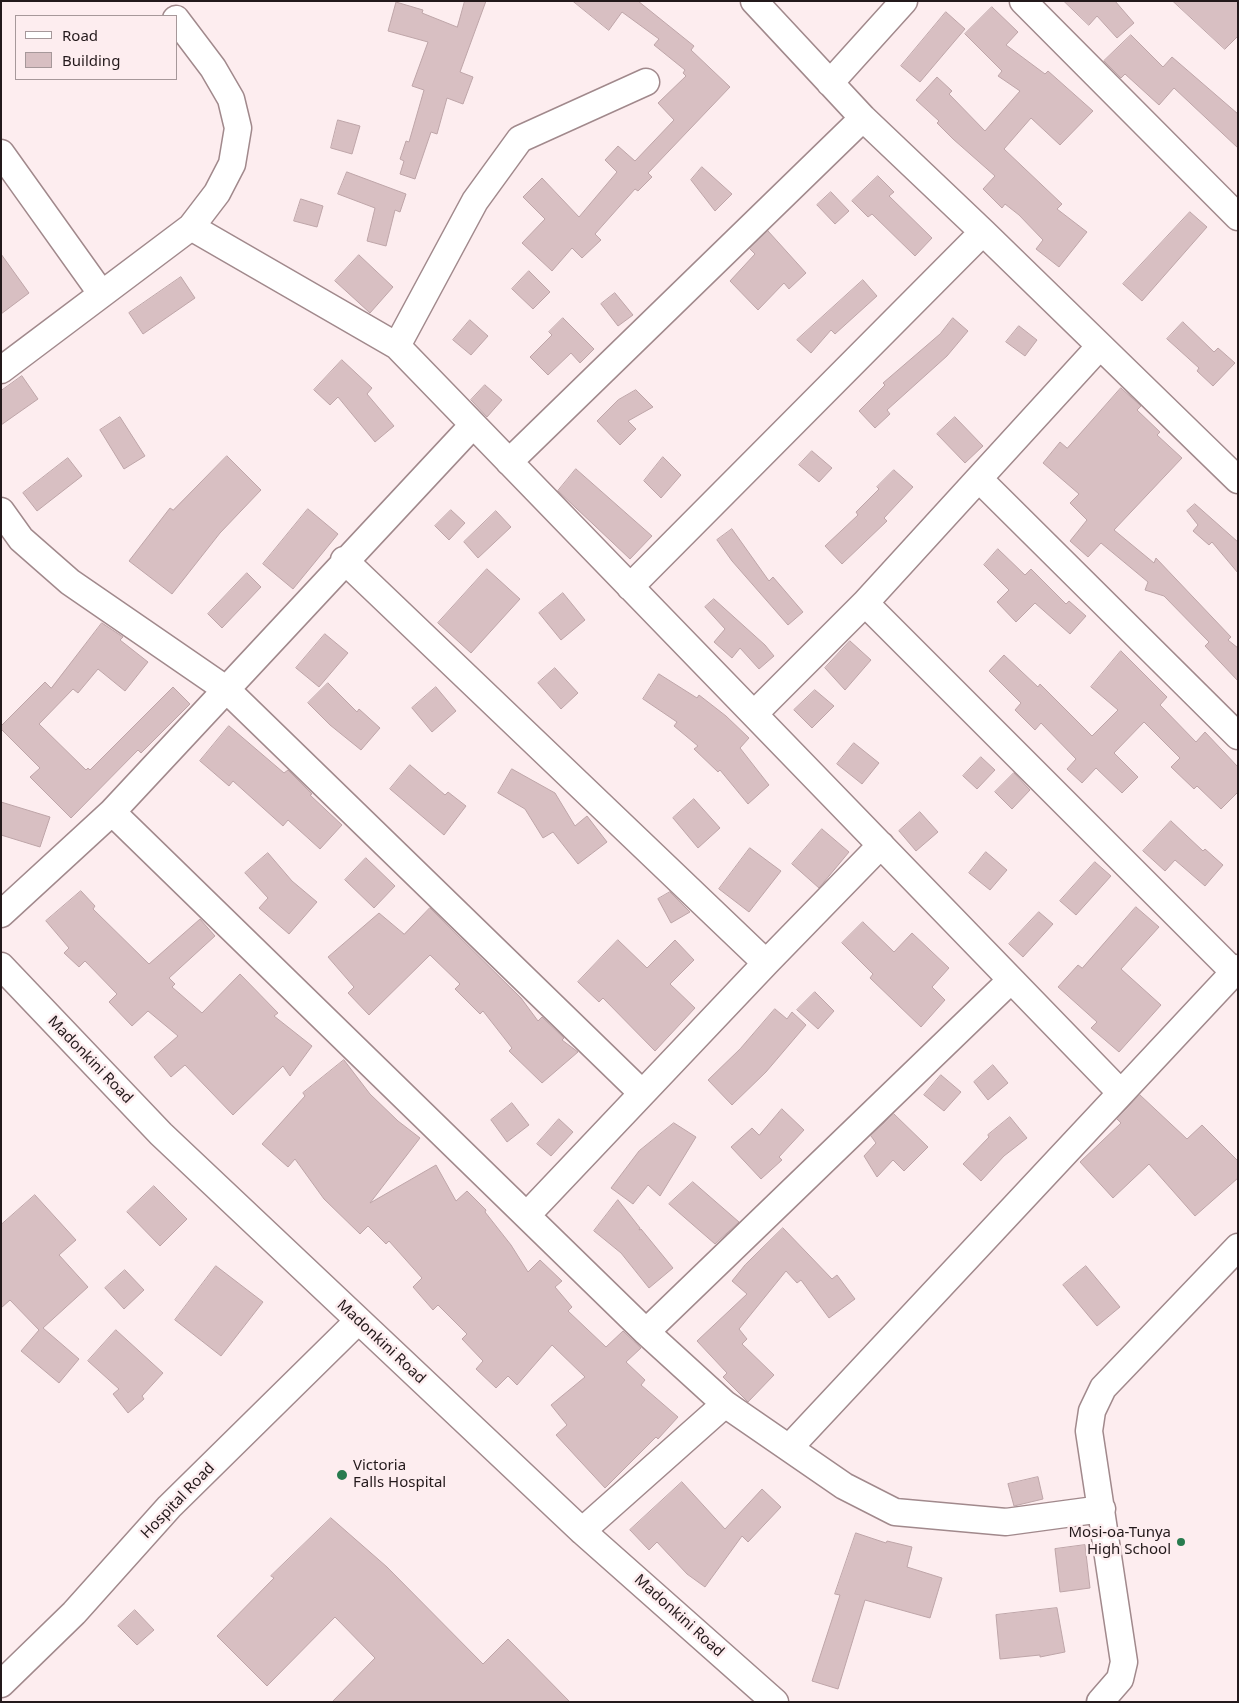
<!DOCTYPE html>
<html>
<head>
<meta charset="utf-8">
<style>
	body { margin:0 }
	#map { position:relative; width:1239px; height:1703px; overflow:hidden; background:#fdedef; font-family:"Noto Sans",sans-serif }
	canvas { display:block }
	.frame { position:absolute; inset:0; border:2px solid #23191b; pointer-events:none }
	.legend { position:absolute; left:15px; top:15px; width:162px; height:65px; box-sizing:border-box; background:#fdedef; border:1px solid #a6989a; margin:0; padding:6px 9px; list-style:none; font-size:15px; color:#23191b }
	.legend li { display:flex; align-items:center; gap:10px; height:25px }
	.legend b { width:25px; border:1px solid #a6989a }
</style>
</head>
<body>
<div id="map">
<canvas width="1239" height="1703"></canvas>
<div class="frame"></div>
<ul class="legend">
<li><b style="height:6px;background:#fff"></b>Road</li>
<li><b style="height:14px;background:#d8bfc2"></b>Building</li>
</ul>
</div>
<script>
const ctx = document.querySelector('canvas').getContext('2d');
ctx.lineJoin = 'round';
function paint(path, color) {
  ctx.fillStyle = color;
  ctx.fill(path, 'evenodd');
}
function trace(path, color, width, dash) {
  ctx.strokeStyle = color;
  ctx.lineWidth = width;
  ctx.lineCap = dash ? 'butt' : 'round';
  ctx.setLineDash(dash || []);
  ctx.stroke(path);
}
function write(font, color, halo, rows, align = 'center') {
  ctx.font = font + ' "Noto Sans",sans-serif';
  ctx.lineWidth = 5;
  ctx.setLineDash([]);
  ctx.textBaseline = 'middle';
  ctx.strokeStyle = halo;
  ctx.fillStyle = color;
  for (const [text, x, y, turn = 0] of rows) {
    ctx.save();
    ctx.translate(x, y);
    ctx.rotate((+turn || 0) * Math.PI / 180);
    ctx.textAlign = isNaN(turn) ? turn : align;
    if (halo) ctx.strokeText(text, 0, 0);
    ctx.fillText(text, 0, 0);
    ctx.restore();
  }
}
const building = new Path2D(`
	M465,1H486L460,72L473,77L463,104L447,98L437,134L431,132L415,179L400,174L404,161L400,159L406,141L409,142L424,90L412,86L428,42L388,31L396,2L423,10L422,13L457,27Z
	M573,1H638L694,46L691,50L730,87L648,173L652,177L638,191L635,189L595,234L601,240L582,258L572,248L552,271L522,243L545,219L523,197L542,178L579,217L617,172L605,160L618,146L635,161L674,120L658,103L686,76L683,73L685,70L654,45L659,39L622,12L609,30Z
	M1064,1H1115L1134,23L1117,38L1097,16L1089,25Z
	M1173,1H1238V36L1225,49Z
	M992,7L1018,32L1006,45L1045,74L1048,71L1093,111L1060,145L1031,118L1004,149L1062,204L1057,209L1087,232L1059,267L1036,249L1043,240L1019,215L1005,204L1002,208L983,189L995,176L953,139L937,123L939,121L916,100L937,77L952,91L949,94L985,131L1020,91L998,76L1002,71L965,34Z
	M946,12L965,29L920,82L901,66Z
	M1131,35L1163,67L1172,57L1238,114V148L1174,88L1159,105L1125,74L1121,78L1104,61Z
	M338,120L360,126L352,154L331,148Z
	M702,167L732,194L715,211L691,180Z
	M347,172L406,194L400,212L395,210L386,246L367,241L375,208L338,194Z
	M878,176L894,192L889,196L932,238L915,256L872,214L868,217L852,201Z
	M831,192L849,211L835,224L817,205Z
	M301,199L323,206L317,227L294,221Z
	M1190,212L1207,227L1142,301L1123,284Z
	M768,231L806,273L789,289L784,283L758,310L730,281L755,254L750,249Z
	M1,254L29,293L1,314Z
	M359,255L393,287L370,313L335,281Z
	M529,271L550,292L533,309L512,289Z
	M181,277L195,298L143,334L129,313Z
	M863,280L877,296L835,334L831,330L811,353L797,340Z
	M615,293L633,315L618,326L601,304Z
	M563,318L594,349L580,363L571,353L548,375L530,357L552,335L549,332Z
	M953,318L968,331L947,356L887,410L890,414L875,428L859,411L885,385L883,383L940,334Z
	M470,320L488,336L471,355L453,340Z
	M1183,322L1214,352L1218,348L1235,363L1213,386L1197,371L1199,368L1167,339Z
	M1019,326L1037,340L1025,356L1006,342Z
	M342,360L372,388L367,394L394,426L375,442L338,397L330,405L314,390Z
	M22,376L38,399L1,425V391Z
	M485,385L502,400L487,417L471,400Z
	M1121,388L1141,406L1137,410L1160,432L1157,435L1182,458L1114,530L1154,563L1156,558L1231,637L1228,640L1238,648V681L1205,646L1209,642L1164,596L1145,590L1148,582L1101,543L1088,557L1070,541L1087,520L1070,503L1079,494L1043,463L1060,442L1067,448Z
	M636,390L653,407L628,421L636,429L620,445L597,421L618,400Z
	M120,417L145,456L124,469L100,430Z
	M955,417L983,446L965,463L937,434Z
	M812,451L832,468L819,482L799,465Z
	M227,456L261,490L220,533L172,594L129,561L170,508L173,510Z
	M663,457L681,475L661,498L644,481Z
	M68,458L82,476L37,511L23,493Z
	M576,469L652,536L630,559L558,491Z
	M894,470L913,487L884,518L887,521L842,564L825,546L858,515L856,512L879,489L877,487Z
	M1195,504L1238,542V573L1212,542L1209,545L1193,531L1198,525L1187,511Z
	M308,509L338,534L293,589L263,564Z
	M451,510L465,523L449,540L435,526Z
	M496,511L511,527L478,558L464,542Z
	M732,529L769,581L773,577L803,612L788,625L732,561L717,540Z
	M998,549L1025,575L1031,569L1066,604L1069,601L1086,616L1070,634L1035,603L1016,622L997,602L1009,590L984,565Z
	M487,569L520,599L471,653L438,623Z
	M247,573L261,587L222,628L208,614Z
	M563,593L585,620L561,640L539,613Z
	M714,599L765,645L774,656L759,669L740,648L732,658L714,642L725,629L705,607Z
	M102,623L123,637L120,640L148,662L125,691L98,669L78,693L73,689L39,724L86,770L88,768L90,770L173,687L190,704L141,753L138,750L71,818L30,777L40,768L1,729V726L45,682L51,688Z
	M325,634L348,653L319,687L296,668Z
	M850,641L871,660L845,690L825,668Z
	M1121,651L1167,697L1160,705L1196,742L1205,732L1238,767V792L1221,809L1197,786L1194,789L1171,767L1180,758L1144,722L1114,753L1138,777L1122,793L1096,768L1082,783L1067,769L1076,759L1041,723L1035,730L1015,710L1021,703L989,671L1004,655L1038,687L1040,684L1092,736L1118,710L1091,687Z
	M555,668L578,693L561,709L538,683Z
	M659,674L697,698L699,695L726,716L749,738L740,748L769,785L748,804L720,770L718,772L694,749L698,746L674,726L677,722L643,699Z
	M328,683L357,712L359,709L380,728L361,750L330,725L308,703Z
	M436,687L456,711L432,732L412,708Z
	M815,690L834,706L812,728L794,710Z
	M229,726L284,773L288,770L312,794L310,795L342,825L320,849L288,820L283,826L233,781L229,786L200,761Z
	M854,743L879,763L862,784L837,764Z
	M981,757L995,770L977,789L963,776Z
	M410,765L445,795L448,792L466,806L444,835L390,789Z
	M512,769L555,793L575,826L587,816L607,842L578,864L553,832L543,838L525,809L498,793Z
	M1014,773L1030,790L1012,809L995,792Z
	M694,799L720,828L698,848L673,818Z
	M1,802L50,817L40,847L1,835Z
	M920,812L938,832L916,851L899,831Z
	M1171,821L1203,851L1205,849L1223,865L1205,886L1175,860L1165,871L1143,851Z
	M822,829L849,852L819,888L792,864Z
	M750,848L781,871L749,912L719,889Z
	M986,852L1007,870L990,890L969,873Z
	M268,853L292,881L317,902L289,934L259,908L268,898L245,873Z
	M366,858L395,886L374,908L345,880Z
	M1095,862L1111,876L1076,915L1060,901Z
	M81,891L95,906L93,909L149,964L200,919L215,936L169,978L175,984L172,987L202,1013L240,974L278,1013L274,1016L312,1046L290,1076L283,1066L233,1115L185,1065L171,1077L154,1057L178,1036L148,1011L132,1026L109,1002L117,994L85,961L79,967L64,953L69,948L46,921Z
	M670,892L690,912L671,923L658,899Z
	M1136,907L1159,927L1121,969L1161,1005L1119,1052L1091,1028L1097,1022L1058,987L1078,965L1082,968Z
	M430,908L521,998L538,1021L542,1017L564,1038L562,1040L578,1052L542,1083L509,1051L512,1048L483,1011L480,1014L455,989L460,984L430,955L369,1015L348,993L354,987L328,957L379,913L404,934Z
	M1039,912L1053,924L1023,957L1009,944Z
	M863,922L894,952L912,933L949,968L932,987L945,1000L921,1027L870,978L873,974L842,943Z
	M618,940L647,968L675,940L694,960L670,984L695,1008L655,1051L603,998L599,1002L578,982Z
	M815,992L834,1011L818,1029L797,1010Z
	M775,1009L787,1019L792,1012L806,1025L766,1072L732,1105L708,1080L740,1049Z
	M344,1060L370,1094L398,1121L420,1138L370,1203L436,1165L456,1201L467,1191L486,1210L485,1212L511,1245L528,1272L540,1260L562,1281L555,1287L572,1307L568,1311L606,1347L623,1331L641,1348L626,1362L645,1380L641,1385L678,1417L658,1439L656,1437L605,1488L556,1435L567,1425L551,1405L585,1377L552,1345L517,1385L508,1376L496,1388L476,1369L483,1361L462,1339L467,1334L438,1305L433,1310L413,1287L422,1278L389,1241L386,1244L368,1226L360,1234L324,1199L295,1159L288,1167L262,1144L305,1096L303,1093Z
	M993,1065L1008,1083L988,1100L974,1082Z
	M941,1075L961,1092L944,1111L924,1095Z
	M1140,1095L1187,1139L1202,1125L1238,1161V1178L1195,1216L1149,1164L1113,1198L1080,1162L1121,1123L1117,1119Z
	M512,1103L529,1125L507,1142L491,1120Z
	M782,1109L804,1130L779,1157L782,1160L761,1179L731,1147L752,1128L759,1135Z
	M894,1114L928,1147L904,1171L893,1160L877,1177L864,1156L876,1143L871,1136Z
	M1010,1117L1027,1138L1004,1156L981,1181L963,1164L989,1137L988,1135Z
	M559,1119L573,1132L551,1156L537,1144Z
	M674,1123L696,1137L660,1196L648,1185L633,1204L611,1188L639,1151Z
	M693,1182L739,1222L715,1244L669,1204Z
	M154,1186L187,1219L160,1246L127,1212Z
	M35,1195L76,1240L59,1255L88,1287L43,1328L79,1359L59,1383L21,1351L39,1330L10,1300L1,1308V1225Z
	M618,1200L640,1228L639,1230L641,1229L673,1268L649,1288L621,1253L594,1231Z
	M783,1228L832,1279L837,1275L855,1299L829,1318L801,1280L797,1283L786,1271L739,1329L747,1339L742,1344L774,1375L748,1402L723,1377L727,1373L697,1341L747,1294L732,1281L745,1265Z
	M216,1266L263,1302L221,1356L175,1320Z
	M1086,1266L1120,1307L1097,1326L1063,1285Z
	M125,1270L144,1290L124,1309L105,1288Z
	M116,1330L163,1373L142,1396L144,1399L128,1413L113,1394L119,1389L88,1361Z
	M1038,1477L1043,1499L1014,1506L1008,1484Z
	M682,1482L725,1529L762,1489L781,1507L748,1542L742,1536L705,1587L687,1574L657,1542L649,1550L630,1530Z
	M331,1518L387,1567L483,1664L508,1639L570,1702H332L375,1658L335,1617L267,1686L217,1636L274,1578L271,1576Z
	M856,1533L886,1543L887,1541L912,1547L907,1567L942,1578L930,1618L865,1600L838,1689L812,1681L840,1595L835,1594Z
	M1085,1545L1090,1588L1060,1592L1055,1549Z
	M1057,1608L1065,1652L1040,1657V1655L1000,1659L996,1615Z
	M135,1610L154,1630L137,1645L118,1626Z`);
paint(building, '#d8bfc2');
trace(building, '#bea5a8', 1);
const minor = new Path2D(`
	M754,1L863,118L983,232L1238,480
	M1023,1L1238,217
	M830,83L904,1
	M1,153L101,293
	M191,227L397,346L1120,1092
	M397,346L475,201L520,139L646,82
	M1,370L191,227L217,193L232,164L238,128L231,99L213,68L176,19
	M509,462L863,118
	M979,479L1238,736
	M1,511L21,539L70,582L227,690L642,1093
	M344,560L766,963
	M630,587L983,232
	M865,603L1234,972
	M754,714L865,603L1100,346
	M112,812L646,1332L725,1404L844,1486L895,1512L1006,1522L1102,1509
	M1,914L112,812L473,425
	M1,966L161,1134L582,1531L775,1702
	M527,1215L766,963L881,845
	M646,1332L1011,980
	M789,1448L1238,968
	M582,1531L725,1404
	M1,1684L74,1613L169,1507L358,1321
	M1100,1702L1120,1679L1124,1662L1089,1431L1092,1411L1103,1388L1238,1247`);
trace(minor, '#a1898c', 29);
trace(minor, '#fff', 26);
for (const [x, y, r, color] of [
	[342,1475,6,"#287b4e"],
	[1181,1542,5,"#287b4e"]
]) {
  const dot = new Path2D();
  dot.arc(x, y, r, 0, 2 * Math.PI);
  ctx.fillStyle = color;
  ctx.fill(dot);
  trace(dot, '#fdedef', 2);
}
write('15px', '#23191b', '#fdedef', [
	["Madonkini Road",90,1060,46],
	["Madonkini Road",381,1342,43],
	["Hospital Road",178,1501,-46],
	["Madonkini Road",679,1616,42]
]);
write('15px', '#23191b', '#fdedef', [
	["Victoria",353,1466],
	["Falls Hospital",353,1483],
	["Mosi-oa-Tunya",1171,1533,"right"],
	["High School",1171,1550,"right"]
], 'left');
</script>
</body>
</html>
